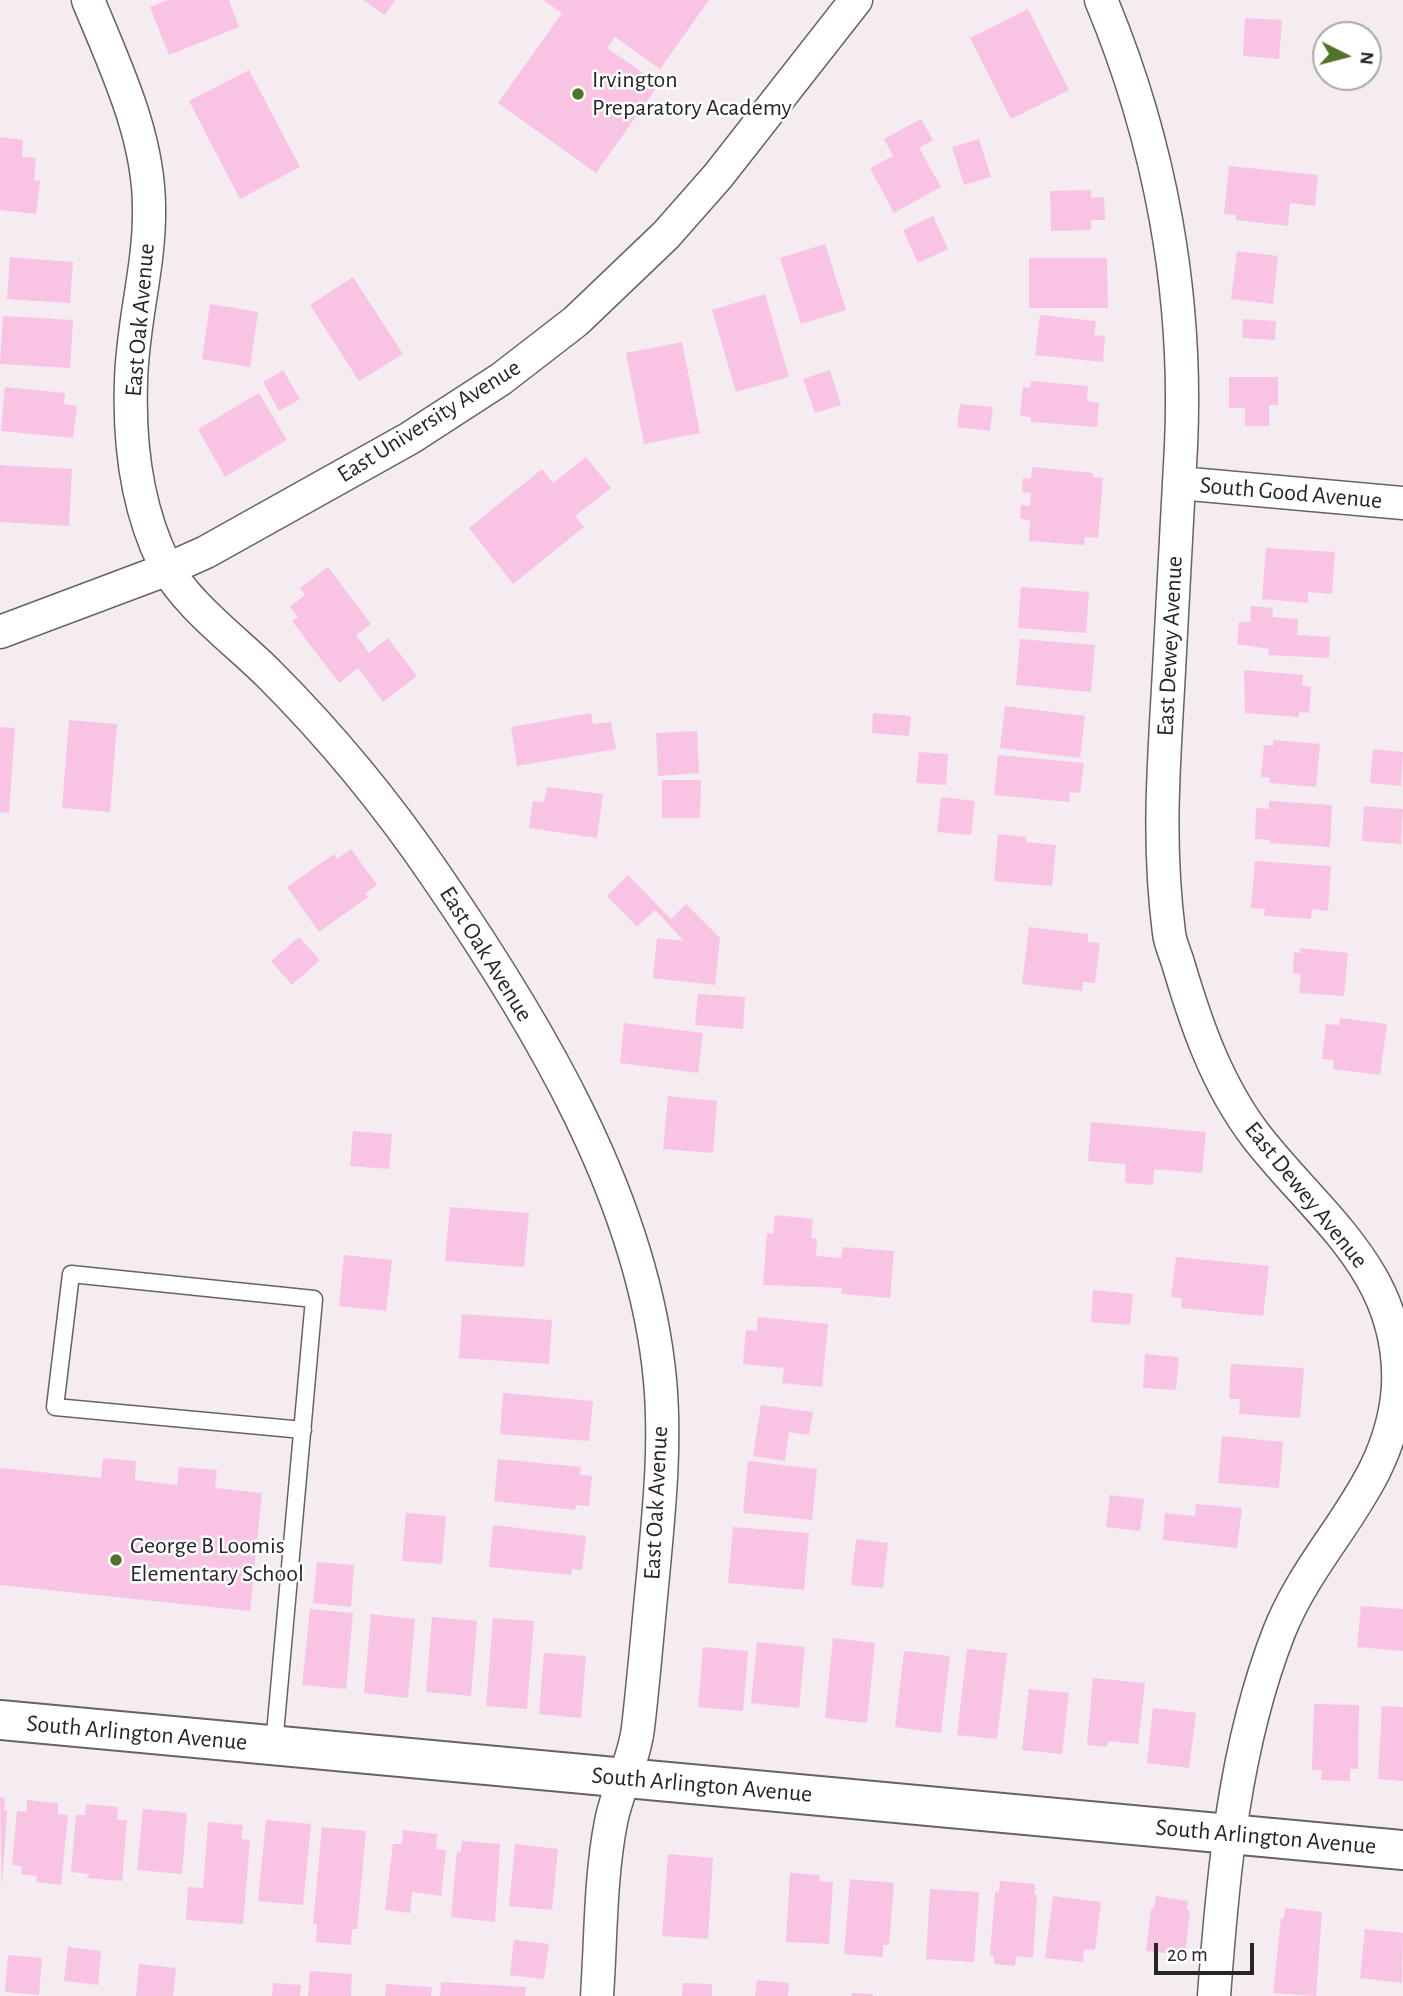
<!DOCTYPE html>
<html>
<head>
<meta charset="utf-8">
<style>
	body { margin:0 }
	#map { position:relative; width:1403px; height:1996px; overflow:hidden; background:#f4ecf1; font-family:"Alegreya Sans",sans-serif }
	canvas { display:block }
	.north { position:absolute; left:1312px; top:21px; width:70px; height:70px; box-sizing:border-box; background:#fff; border:2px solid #a9a8a9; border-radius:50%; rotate:96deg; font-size:19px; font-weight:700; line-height:28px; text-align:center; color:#282527 }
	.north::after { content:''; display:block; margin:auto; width:24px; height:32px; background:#52732a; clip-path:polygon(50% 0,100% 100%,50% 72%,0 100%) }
	.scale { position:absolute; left:1154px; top:1943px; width:100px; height:32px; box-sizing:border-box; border:4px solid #282527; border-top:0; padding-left:9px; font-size:21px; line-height:24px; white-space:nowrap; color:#282527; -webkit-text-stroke:5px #fff; paint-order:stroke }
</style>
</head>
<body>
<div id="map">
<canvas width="1403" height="1996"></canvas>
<div class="north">N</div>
<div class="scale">20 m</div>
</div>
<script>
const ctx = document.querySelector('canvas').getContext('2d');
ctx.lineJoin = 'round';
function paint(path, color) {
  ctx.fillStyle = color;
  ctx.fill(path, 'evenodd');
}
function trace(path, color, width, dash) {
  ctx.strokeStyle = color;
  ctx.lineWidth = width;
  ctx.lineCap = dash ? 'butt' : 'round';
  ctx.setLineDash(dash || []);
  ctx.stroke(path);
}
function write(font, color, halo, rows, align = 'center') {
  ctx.font = font + ' "Alegreya Sans",sans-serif';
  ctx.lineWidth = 5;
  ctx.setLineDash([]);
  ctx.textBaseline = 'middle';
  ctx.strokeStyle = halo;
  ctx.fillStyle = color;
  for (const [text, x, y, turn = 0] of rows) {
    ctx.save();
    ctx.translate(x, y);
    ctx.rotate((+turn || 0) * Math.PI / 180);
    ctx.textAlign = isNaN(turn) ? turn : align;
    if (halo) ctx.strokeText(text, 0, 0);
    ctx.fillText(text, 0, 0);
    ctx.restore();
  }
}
paint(new Path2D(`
	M168,0H229L239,27L169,55L150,7Z
	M363,0H395L385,15Z
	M543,0H709L660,69L615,37L607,48L659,84L596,173L498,103L562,13Z
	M1028,9L1069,90L1011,119L970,38Z
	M1245,18L1282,20L1279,59L1243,56Z
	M249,70L300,167L240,199L189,101Z
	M921,119L933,140L919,148L941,187L894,213L870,168L893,156L884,139Z
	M0,137L23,140L22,157L36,158L34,180L40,181L36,214L0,210Z
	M979,139L991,177L964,185L952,147Z
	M1229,166L1318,175L1315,206L1290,203L1288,226L1236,220V215L1224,214Z
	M1091,190V198L1104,197L1105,220H1091V230L1051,231L1050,191Z
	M933,216L948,249L918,263L903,230Z
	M825,244L846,310L801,324L780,258Z
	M1237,251L1278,256L1273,304L1231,299Z
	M10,257L73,262L70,303L7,299Z
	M1029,258H1107L1108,308H1029Z
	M353,277L403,354L359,381L310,305Z
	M765,294L789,377L736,392L712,310Z
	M210,304L258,312L250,367L202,359Z
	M1040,315L1096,321L1094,335L1105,336L1103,362L1035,355Z
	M3,316L73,320L70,368L0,364Z
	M1243,319L1276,321L1275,340L1242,338Z
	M682,342L700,433L644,444L626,353Z
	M283,370L300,399L279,411L263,382Z
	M830,370L841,405L815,413L803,379Z
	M1229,377H1278V405H1269V426H1245V408H1229Z
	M1031,381L1088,386L1087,401L1099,403L1097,427L1031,422V417L1020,416L1023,387L1030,388Z
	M5,387L65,393L64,404L77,406L73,438L1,431Z
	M259,393L287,440L225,477L198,429Z
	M960,404L993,407L990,431L957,427Z
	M586,457L611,488L575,516L584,527L513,584L469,528L542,469L553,483Z
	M0,465L72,469L69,526L0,522Z
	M1032,467L1093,473V477L1103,478L1098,538L1085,537L1084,545L1029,541L1030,520L1020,519L1021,505L1030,506L1031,493L1022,492L1023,478L1031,479Z
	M1266,548L1335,552L1332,594L1308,592V603L1262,599Z
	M328,567L371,624L356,635L369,653L388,638L417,676L383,702L358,668L339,683L292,621L298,617L290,607L305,595L300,588Z
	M1021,587L1089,592L1086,633L1018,628Z
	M1251,606L1273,608L1272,617L1298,619L1297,635L1330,637L1329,658L1268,655L1269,649L1237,644L1239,622H1250Z
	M1020,639L1095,645L1091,692L1016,685Z
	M1244,670L1303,675L1302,686L1311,687L1309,713L1299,712V717L1245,713Z
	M1005,706L1085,716L1080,758L1000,748Z
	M591,713L593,724L611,722L616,749L517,766L511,727Z
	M873,713L911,716L909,736L872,733Z
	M69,720L117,724L110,812L62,808Z
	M0,727L15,728L9,813L0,812Z
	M697,731L699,773L658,776L656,733Z
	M1273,740L1320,744L1316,787L1269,783L1270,778L1261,777L1264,745L1273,746Z
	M1373,749L1403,752L1401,786L1370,783Z
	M919,752L948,754L946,785L916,783Z
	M998,755L1084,763L1080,793L1070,792L1069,802L994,795Z
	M662,780H701L700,818H662Z
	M547,787L603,794L597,838L529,828L533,801L544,802Z
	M941,797L975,801L971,835L937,832Z
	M1269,801L1332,805L1330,847L1269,843L1270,840L1255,839L1256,808L1269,809Z
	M1364,806L1403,809L1401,844L1362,841Z
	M998,834L1026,837V842L1056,845L1052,886L994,881Z
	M351,849L377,885L365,893L368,897L319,932L287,887L334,854L337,859Z
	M1255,861L1331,866L1328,911L1312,909L1311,919L1264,916L1265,909L1251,908Z
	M628,875L671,919L686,904L720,938L715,985L653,978L657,938L684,941L655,910L637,927L607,896Z
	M1029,927L1088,934V942L1100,943L1095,983L1083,982L1082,991L1022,984Z
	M299,937L320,960L292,985L271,961Z
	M1300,948L1348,953L1344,996L1299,993L1301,974L1293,973L1294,952L1301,953Z
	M698,994L745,997L743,1029L695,1025Z
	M1340,1018L1387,1024L1380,1075L1333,1069L1334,1060L1322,1059L1326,1024L1339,1025Z
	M624,1023L703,1033L698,1073L620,1063Z
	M668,1096L717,1101L713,1153L663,1149Z
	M1091,1122L1206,1132L1202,1173L1154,1169L1153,1185L1125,1183L1126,1164L1088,1161Z
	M353,1131L392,1134L389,1169L350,1166Z
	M450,1207L529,1213L524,1267L445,1261Z
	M775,1215L813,1219L811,1238L817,1239L816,1256L841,1258L843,1247L894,1251L890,1298L841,1294L842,1288L763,1285L767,1233L773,1234Z
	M344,1255L392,1260L386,1311L339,1306Z
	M1176,1257L1269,1266L1263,1316L1181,1308L1182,1298L1171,1297Z
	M1093,1290L1133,1294L1130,1325L1091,1322Z
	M462,1314L552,1320L549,1364L459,1358Z
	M758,1317L828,1324L822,1387L782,1383L784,1368L743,1364L746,1330L757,1331Z
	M1145,1354L1179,1357L1176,1390L1143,1388Z
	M1231,1364L1304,1368L1300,1418L1239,1414L1240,1399H1229Z
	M503,1393L593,1401L589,1441L500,1434Z
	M761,1405L813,1412L809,1435L789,1432L785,1461L753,1456Z
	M1222,1436L1283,1442L1279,1488L1218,1483Z
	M103,1458L136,1461L135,1480L177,1485L179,1467L217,1470L215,1488L262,1493L250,1611L0,1585V1468L101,1478Z
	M498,1459L581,1467L580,1475L592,1476L589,1506L576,1505L575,1510L494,1501Z
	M748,1461L817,1469L812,1520L743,1513Z
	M1110,1495L1144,1499L1140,1531L1106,1527Z
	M1196,1504L1242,1508L1237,1548L1163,1540L1165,1513L1195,1516Z
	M406,1513L446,1516L442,1564L402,1561Z
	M493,1525L586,1536L582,1570L572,1569L571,1575L489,1567Z
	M733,1527L809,1533L804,1590L728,1583Z
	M856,1539L888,1543L883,1588L851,1585Z
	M317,1562L354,1565L351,1607L313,1603Z
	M1361,1606L1403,1609V1651L1357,1647Z
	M310,1609L353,1613L346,1689L302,1685Z
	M371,1614L415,1619L408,1698L364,1693Z
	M432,1617L477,1621L471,1696L426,1692Z
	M493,1618L534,1621L527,1709L486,1706Z
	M833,1638L875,1643L867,1723L825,1718Z
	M757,1642L805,1647L799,1708L751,1703Z
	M703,1647L748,1651L743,1711L698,1707Z
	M967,1649L1007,1653L997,1739L957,1735Z
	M904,1651L950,1656L941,1733L895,1727Z
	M544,1653L586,1656L581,1718L539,1714Z
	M1093,1678L1145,1683L1138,1744L1108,1741L1107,1747L1087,1745Z
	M1029,1689L1069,1693L1062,1754L1022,1750Z
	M1314,1704L1359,1705L1358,1769H1350V1781L1321,1780L1322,1770H1312Z
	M1382,1706L1403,1707V1781L1378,1779Z
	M1153,1708L1196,1713L1189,1768L1147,1763Z
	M0,1797L5,1798L4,1810L7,1811L2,1888Z
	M27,1800L58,1803V1814L68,1815L61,1885L36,1882L37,1876L21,1874L22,1866L12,1865L17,1811L27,1812Z
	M86,1804L118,1807L117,1820H127L122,1881L88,1878L89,1874L71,1872L76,1815H85Z
	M143,1809L187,1813L182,1874L137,1870Z
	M266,1820L311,1824L303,1905L258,1901Z
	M208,1822L243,1825L241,1839L250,1840L243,1924L186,1920L188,1887L203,1888Z
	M322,1827L366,1831L357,1929H352L351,1945L316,1942L317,1924H313Z
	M403,1830L437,1834L436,1849L446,1850L441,1896L412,1892L410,1913L385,1910L393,1844H402Z
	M462,1841L500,1844L495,1922L451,1917L457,1851L461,1852Z
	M515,1844L558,1849L552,1910L509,1906Z
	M668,1854L713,1858L708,1939L662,1936Z
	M790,1873L820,1875L819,1881L833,1882L829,1944L786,1942Z
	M850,1879L894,1883L889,1945H883V1957L844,1954Z
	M1000,1881L1035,1884L1034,1895H1037L1033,1958L1016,1956L1015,1966L994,1964V1956L990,1955L995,1892L999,1893Z
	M930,1889L979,1892L974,1962L926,1959Z
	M1053,1896L1101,1902L1095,1950L1084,1949L1083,1962L1045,1958Z
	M1156,1896L1188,1901L1187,1910L1190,1911L1185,1955L1146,1951L1151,1909H1154Z
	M1285,1908L1322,1912L1316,1996L1273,1993L1281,1918L1284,1919Z
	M1365,1929L1403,1933L1402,1983L1360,1978Z
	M514,1940L549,1944L544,1979L510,1975Z
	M68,1947L101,1951L98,1985L64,1981Z
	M8,1955L42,1958L39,1995L5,1992Z
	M139,1964L176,1968L173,1996H136Z
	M310,1971L352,1974L351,1996H308Z
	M757,1980L789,1983L788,1996H755Z
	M441,1982L526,1987L525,1996H440Z
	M273,1983L301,1985L300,1996H272Z
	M683,1983L712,1984V1996H682Z
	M386,1984L432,1987L431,1996H385Z
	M852,1993L873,1994V1996H851Z`), '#f9c3e4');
const lane = new Path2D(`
	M274,1745L314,1299L71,1274L55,1407L303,1430`);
const street = new Path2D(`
	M88,0C115,66 149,135 149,208C150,267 132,323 131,382C129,442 137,508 164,563C185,604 236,641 269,674C330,735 387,804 436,876C537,1023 643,1198 660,1380C666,1445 659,1511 653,1576C648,1626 644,1677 638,1728C634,1761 617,1790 611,1822C600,1878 601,1939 597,1996
	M1101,0C1160,141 1188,293 1181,446C1177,527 1173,608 1168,689C1163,775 1158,847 1169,933C1170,943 1175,953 1178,963C1196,1024 1217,1085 1256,1136C1318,1216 1403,1272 1398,1386C1392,1487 1314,1543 1279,1632C1234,1747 1223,1874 1214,1996
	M1179,483L1403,503
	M0,632L168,569L206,552L410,438L501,379L576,321L666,235L718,176L856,0`);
const secondary = new Path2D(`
	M0,1720L1403,1850`);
trace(lane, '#686165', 19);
trace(street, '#686165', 35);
trace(secondary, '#686165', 42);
trace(lane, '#fff', 16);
trace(street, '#fff', 32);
trace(secondary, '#fff', 38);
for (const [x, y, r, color] of [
	[578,94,7,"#52732a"],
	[116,1560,7,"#52732a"]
]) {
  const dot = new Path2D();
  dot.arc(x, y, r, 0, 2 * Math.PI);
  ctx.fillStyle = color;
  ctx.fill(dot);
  trace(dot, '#fff', 2.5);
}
write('24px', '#282527', '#fff', [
	["Irvington",592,80],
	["Preparatory Academy",592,108],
	["George B Loomis",130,1546],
	["Elementary School",130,1574]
], 'left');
write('24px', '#282527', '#fff', [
	["East Oak Avenue",140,320,-85],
	["East University Avenue",429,421,-32],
	["South Good Avenue",1291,493,5],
	["East Dewey Avenue",1170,646,-87],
	["East Oak Avenue",486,954,58],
	["East Dewey Avenue",1306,1195,51],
	["East Oak Avenue",656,1503,-87],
	["South Arlington Avenue",137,1733,5],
	["South Arlington Avenue",702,1785,5],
	["South Arlington Avenue",1266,1837,5]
]);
</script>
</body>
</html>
